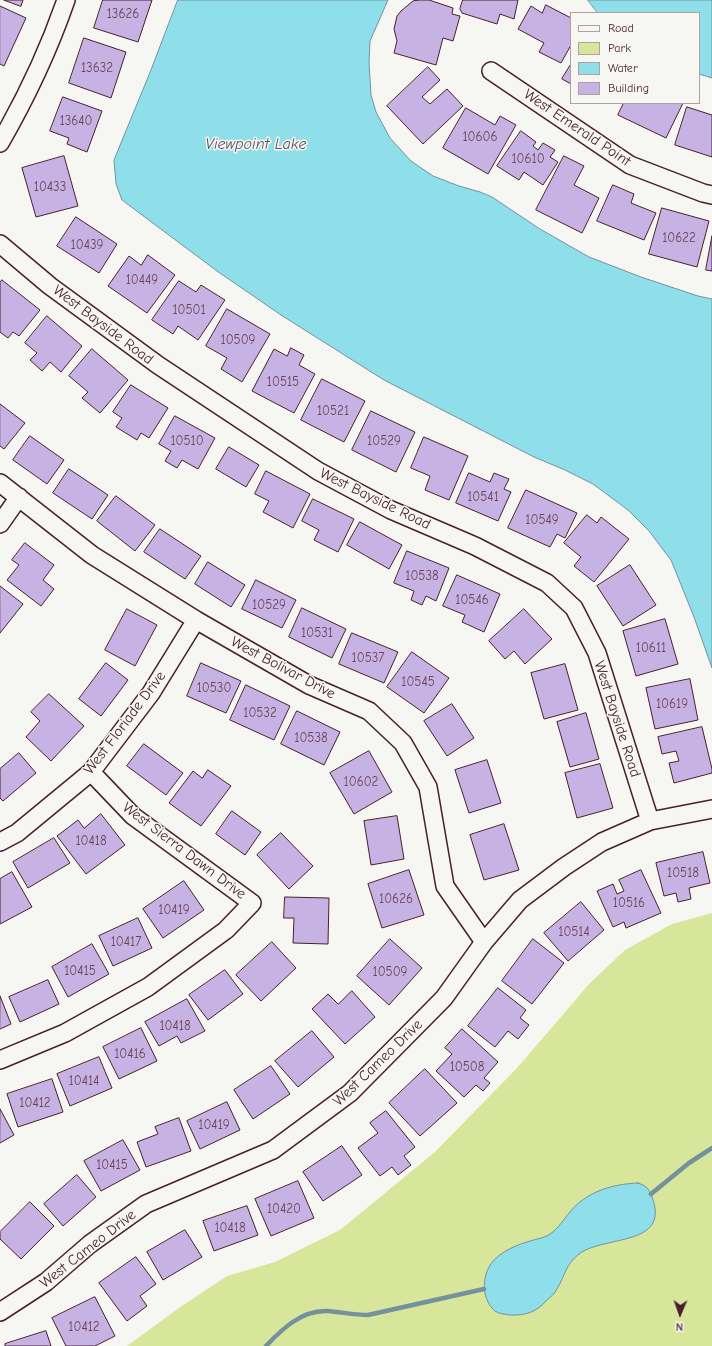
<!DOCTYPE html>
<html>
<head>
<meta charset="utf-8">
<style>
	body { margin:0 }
	#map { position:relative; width:712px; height:1346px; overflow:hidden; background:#f6f6f2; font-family:"Comic Neue",sans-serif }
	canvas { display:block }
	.legend { position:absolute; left:570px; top:12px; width:130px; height:92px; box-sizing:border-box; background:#f6f6f2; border:1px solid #b1a0a2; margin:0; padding:5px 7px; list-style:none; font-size:12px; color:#4a1f2b }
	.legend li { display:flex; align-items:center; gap:8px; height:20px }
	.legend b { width:20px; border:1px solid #b1a0a2 }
	.north { position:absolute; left:660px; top:1294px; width:40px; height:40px; -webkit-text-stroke:3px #f6f6f2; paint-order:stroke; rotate:182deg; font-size:11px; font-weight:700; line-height:16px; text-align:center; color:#4a1f2b }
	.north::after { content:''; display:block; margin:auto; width:14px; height:18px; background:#4a1f2b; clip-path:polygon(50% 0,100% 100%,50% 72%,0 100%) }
</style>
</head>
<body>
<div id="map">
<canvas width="712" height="1346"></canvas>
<ul class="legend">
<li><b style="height:5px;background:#f6f6f2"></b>Road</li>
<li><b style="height:11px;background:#d7e69a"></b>Park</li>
<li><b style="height:11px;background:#8fdfea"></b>Water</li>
<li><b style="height:11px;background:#c7b3e3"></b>Building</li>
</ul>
<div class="north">N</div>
</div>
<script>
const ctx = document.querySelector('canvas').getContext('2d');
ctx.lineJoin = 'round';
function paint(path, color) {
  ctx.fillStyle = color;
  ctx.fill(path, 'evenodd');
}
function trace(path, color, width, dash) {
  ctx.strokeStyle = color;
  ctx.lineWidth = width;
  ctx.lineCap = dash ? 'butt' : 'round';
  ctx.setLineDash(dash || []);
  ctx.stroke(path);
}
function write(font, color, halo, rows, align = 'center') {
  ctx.font = font + ' "Comic Neue",sans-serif';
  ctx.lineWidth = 3;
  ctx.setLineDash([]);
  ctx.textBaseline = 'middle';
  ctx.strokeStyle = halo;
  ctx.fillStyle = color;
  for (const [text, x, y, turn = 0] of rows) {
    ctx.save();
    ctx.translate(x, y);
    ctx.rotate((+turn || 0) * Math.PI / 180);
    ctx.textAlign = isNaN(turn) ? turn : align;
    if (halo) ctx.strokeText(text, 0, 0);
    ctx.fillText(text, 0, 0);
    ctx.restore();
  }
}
paint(new Path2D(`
	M712,913V1346H127L179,1308L227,1276L275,1262L340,1230L435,1152L517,1068L590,983L625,950L672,924Z`), '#d7e69a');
const water = new Path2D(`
	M178,0H388L370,41L369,63L371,95L376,112L390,138L411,161L433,176L459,186L480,192L492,197L540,229L589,257L641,277L698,296L712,299V668L694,617L671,560L649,531L628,510L593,484L565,470L534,457L384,380L281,315L217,271L122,200L116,184L114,160L151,70Z
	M588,0H712V78L699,74V13H598Z
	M638,1183C646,1186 649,1188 652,1197C671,1247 604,1235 579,1254C566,1264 565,1275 557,1289C555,1293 551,1297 547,1300C537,1312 525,1316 509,1315C505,1314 499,1314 495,1311C483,1301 482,1282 488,1269C494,1255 513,1246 527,1242C532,1240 539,1239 544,1237C556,1233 562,1221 570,1212C586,1192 612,1184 638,1183Z`);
paint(water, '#8fdfea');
trace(water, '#73929e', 1);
trace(new Path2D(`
	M651,1194L689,1163L712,1148
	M266,1346C282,1329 302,1310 327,1311C341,1312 354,1315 368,1315L484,1289`), '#73929e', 4.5);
const building = new Path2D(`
	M4,0H23L21,6Z
	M103,0H152L138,42L94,28Z
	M421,0H429L453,8L452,14L460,16L453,41L443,38L436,65L394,53L397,41L394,29L397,16L401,11L413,1Z
	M463,0H518L514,19L500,14L497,24L462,13L460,9Z
	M546,5L571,18V45L561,63L539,52L544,43L518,29L531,6L542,13Z
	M0,6L26,18L4,66L0,64Z
	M84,38L126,52L111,98L69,83Z
	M571,64V84L562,79Z
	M428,67L440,80L422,97L430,104L447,89L463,106L423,144L387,106Z
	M63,97L102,111L87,152L67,144L69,138L50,131Z
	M624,103H683L666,138L618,115Z
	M687,107L712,115V157L675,145Z
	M466,108L495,125L500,116L516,125L488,174L443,148Z
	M521,131L536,142L533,146L538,150L543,143L555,150L550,157L558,162L543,185L524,172L519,180L497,166Z
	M64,156L78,206L36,217L22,168Z
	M564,156L584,166L574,185L599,198L582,233L536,210Z
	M613,185L634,194L631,203L656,213L644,240L597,221Z
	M662,208L709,221L697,267L649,254Z
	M76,217L117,244L99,273L57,246Z
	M712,236V271L706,270Z
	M148,255L175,275L147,313L108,286L129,256L141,265Z
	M2,280L40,310L19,336L13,332L8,338L0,332V283Z
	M179,281L196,292L201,285L225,300L198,340L178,326L173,334L152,320Z
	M227,309L270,334L242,382L221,369L227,358L206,346Z
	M47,316L82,346L61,372L50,362L42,371L30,360L37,353L25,343Z
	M291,348L304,355L299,365L315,374L294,413L252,391L274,349L287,356Z
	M92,349L128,380L100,413L82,398L88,392L69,376Z
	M322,379L365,401L344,442L301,420Z
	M131,385L168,408L149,438L141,433L137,440L116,427L122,418L113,412Z
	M0,404L25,423L4,449L0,446Z
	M371,411L415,432L396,472L352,450Z
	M175,416L215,438L198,469L182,460L177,468L165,461L171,451L159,444Z
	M30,436L64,460L47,484L13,460Z
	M424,437L468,456L449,500L425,490L430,476L411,468Z
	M229,447L259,465L246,487L216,469Z
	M69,469L108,495L92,519L53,493Z
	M266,471L310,494L293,528L263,512L269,501L255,494Z
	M469,473L490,482L494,473L509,479L504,489L511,492L498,521L456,503Z
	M526,490L577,513L565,538L557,534L550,547L508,528Z
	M116,496L155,525L135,551L97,521Z
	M313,499L354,519L338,552L314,540L319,530L302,521Z
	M587,515L597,523L601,517L629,539L594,582L574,566L581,557L564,543Z
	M360,522L402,545L389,569L347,545Z
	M160,529L201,556L185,579L144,552Z
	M25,543L54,565L43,580L54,589L41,606L7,580L19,565L12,560Z
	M407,551L449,568L436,601L426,596L422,605L411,600L414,591L394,583Z
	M208,562L245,585L231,607L195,584Z
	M630,565L656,605L623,626L597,586Z
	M457,575L500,594L484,632L462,622L465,615L443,606Z
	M256,580L296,600L282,628L242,609Z
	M0,586L23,604L0,633Z
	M302,608L346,629L332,658L289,637Z
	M127,609L157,625L135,666L105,650Z
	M524,609L552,639L525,664L514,651L505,659L489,641Z
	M665,619L678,664L636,676L623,631Z
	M352,633L398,652L384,683L339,664Z
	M412,652L449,678L424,713L387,687Z
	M106,663L128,680L101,716L79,699Z
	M201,663L241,681L226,713L187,696Z
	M565,664L578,710L544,719L531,673Z
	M690,679L698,720L655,729L646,688Z
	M246,685L290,706L274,740L230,720Z
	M49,694L84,726L51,761L26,737L40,721L31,712Z
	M452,704L474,738L447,756L424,721Z
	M297,711L340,732L324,765L281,744Z
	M586,713L599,759L570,767L557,722Z
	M702,727L712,769V773L674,783L669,763L679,761L676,751L662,754L658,737Z
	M144,744L183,773L166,795L127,766Z
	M369,751L392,792L354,814L330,773Z
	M19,753L36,773L3,801L0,798V769Z
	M487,760L501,803L469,813L455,770Z
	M600,764L613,808L577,818L565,773Z
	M208,770L231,786L201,826L169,803L193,771L202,778Z
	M232,811L261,832L245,855L216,834Z
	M101,814L125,845L86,874L57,836L78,820L84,828Z
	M397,816L404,859L371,865L364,821Z
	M504,824L519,870L484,880L470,835Z
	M281,833L313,866L289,889L257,855Z
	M54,838L70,863L28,888L13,862Z
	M703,852L710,883L689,888L691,899L678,902L676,893L664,896L656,863Z
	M409,870L424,915L382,928L368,884Z
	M641,870L661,913L626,928L624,922L613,927L597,891L613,884L617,894L624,891L619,880Z
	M12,872L32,907L0,924V879Z
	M184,881L204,910L163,938L143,909Z
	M285,897L329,898L328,944L293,943L294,918H284Z
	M581,902L604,930L568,961L544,933Z
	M138,918L152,948L113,966L99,936Z
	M390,939L422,968L389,1005L357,976Z
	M533,939L564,963L532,1004L502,981Z
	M272,942L296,968L261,1001L236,975Z
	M92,944L109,974L68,997L52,967Z
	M225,970L243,994L208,1020L189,995Z
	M48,980L59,1004L20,1022L9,997Z
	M498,988L526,1010L520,1018L529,1025L518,1039L508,1031L495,1047L468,1026Z
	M352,991L375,1017L345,1044L312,1009L328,994L338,1004Z
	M0,996L11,1024L0,1029Z
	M187,999L205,1031L181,1043L177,1036L159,1046L145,1022Z
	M141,1028L157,1061L119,1079L103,1047Z
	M462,1029L498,1062L484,1078L490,1083L483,1091L476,1085L464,1097L436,1071L452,1054L445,1048Z
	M312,1031L334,1057L298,1087L275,1061Z
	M99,1057L112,1088L70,1106L57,1074Z
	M271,1066L290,1094L253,1119L234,1090Z
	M425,1069L457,1103L420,1136L389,1103Z
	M52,1079L63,1112L18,1127L7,1094Z
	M227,1102L240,1130L200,1149L187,1121Z
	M0,1109L14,1135L0,1143Z
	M386,1111L415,1147L404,1156L411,1165L398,1175L392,1167L380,1176L358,1148L378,1133L370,1123Z
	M179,1118L191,1151L146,1167L137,1142L158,1134L155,1127Z
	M123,1140L140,1170L101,1191L84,1161Z
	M342,1146L362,1175L323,1201L303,1172Z
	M77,1175L96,1197L63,1226L44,1204Z
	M298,1181L314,1218L271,1236L255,1199Z
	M30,1202L54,1226L21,1259L0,1239V1232Z
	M247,1206L258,1235L214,1251L203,1221Z
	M185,1230L202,1257L163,1280L147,1252Z
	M136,1257L156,1284L140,1296L147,1306L127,1321L99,1283Z
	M95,1297L115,1336L95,1346H66L52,1318Z
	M46,1331L51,1346H5V1344Z`);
paint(building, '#c7b3e3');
trace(building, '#4a1f2b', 1);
const minor = new Path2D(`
	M491,71L630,165L703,193L712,195
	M0,143C26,98 49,49 66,0
	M0,244L50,286L158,365L318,471L391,510L475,546L547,583L574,608L597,653L650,821
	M0,483L92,555L196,620L309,685L369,711L403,743L428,787L445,886L484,942
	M0,524L19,497
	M0,842L17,833L91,772L151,693L196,620
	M0,1060L65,1033L148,987L226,930L252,903L133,816L91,772
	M0,1312L46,1282L90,1244L146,1204L273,1150L350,1093L444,998L484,942L520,900L564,867L602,842L650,821L712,809`);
trace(minor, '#4a1f2b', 20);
trace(minor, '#f6f6f2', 17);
write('13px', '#694459', null, [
	["13626",123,14],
	["13632",97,68],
	["13640",76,121],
	["10606",480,137],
	["10610",528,159],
	["10433",50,187],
	["10622",679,238],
	["10439",87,245],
	["10449",142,280],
	["10501",189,310],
	["10509",238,340],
	["10515",283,382],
	["10521",333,411],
	["10510",187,441],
	["10529",384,441],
	["10541",483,497],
	["10549",542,520],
	["10538",422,576],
	["10546",472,600],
	["10529",269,605],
	["10531",317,633],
	["10611",651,648],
	["10537",368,658],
	["10545",418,682],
	["10530",214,688],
	["10619",672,704],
	["10532",260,713],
	["10538",311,738],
	["10602",361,782],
	["10418",91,841],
	["10518",683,873],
	["10626",396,899],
	["10516",629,903],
	["10419",174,910],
	["10514",574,932],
	["10417",126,942],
	["10415",80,971],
	["10509",390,972],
	["10418",175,1026],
	["10416",130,1054],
	["10508",467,1067],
	["10414",84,1081],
	["10412",35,1103],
	["10419",214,1125],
	["10415",112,1165],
	["10420",284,1209],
	["10418",230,1228],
	["10412",84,1327]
]);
write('15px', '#4a1f2b', '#f6f6f2', [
	["West Emerald Point",577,128,34],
	["West Bayside Road",103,325,37],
	["West Bayside Road",375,499,26],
	["West Bolivar Drive",283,668,28],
	["West Bayside Road",617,719,72],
	["West Floriade Drive",125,723,-53],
	["West Sierra Dawn Drive",184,851,37],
	["West Cameo Drive",378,1063,-44],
	["West Cameo Drive",88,1249,-38]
]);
write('italic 16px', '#5b4f5b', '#f6f6f2', [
	["Viewpoint Lake",256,144]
]);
</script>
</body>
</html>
